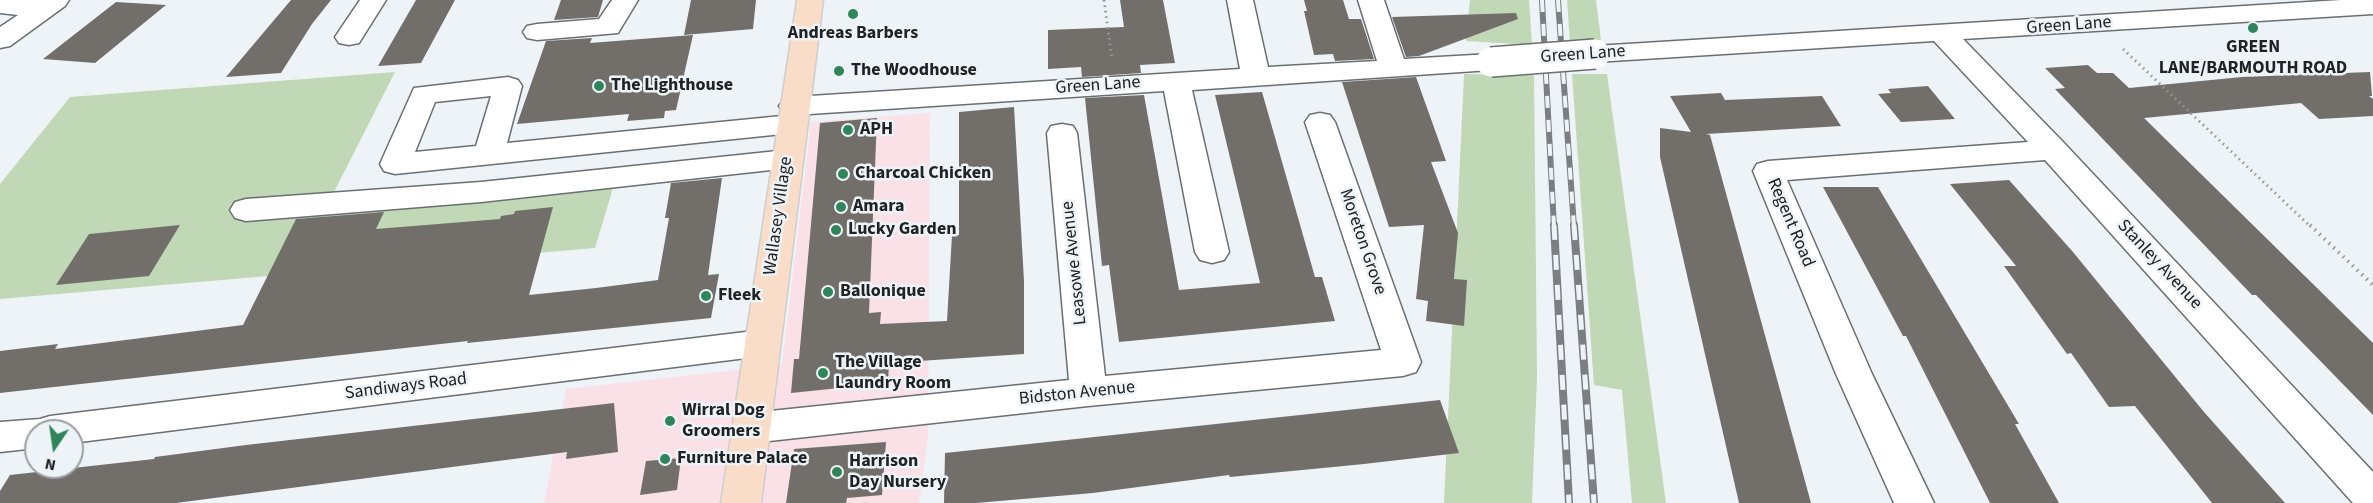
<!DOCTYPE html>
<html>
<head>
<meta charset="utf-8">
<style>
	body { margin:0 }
	#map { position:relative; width:2373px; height:503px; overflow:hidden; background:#edf3f7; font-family:"Source Sans 3",sans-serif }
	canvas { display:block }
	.north { position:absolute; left:24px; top:419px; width:60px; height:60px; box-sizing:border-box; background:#edf3f7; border:2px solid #9b9fa2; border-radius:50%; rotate:193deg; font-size:16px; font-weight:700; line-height:24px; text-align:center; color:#202223 }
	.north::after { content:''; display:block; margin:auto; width:21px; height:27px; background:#2f8559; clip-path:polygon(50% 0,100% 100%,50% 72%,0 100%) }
</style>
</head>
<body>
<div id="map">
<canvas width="2373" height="503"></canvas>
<div class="north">N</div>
</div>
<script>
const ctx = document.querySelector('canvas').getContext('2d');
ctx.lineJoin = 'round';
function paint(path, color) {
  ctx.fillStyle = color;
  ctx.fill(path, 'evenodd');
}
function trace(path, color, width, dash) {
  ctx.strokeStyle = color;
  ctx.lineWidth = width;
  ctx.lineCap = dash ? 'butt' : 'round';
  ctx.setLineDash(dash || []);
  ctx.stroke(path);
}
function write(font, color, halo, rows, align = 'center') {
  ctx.font = font + ' "Source Sans 3",sans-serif';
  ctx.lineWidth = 5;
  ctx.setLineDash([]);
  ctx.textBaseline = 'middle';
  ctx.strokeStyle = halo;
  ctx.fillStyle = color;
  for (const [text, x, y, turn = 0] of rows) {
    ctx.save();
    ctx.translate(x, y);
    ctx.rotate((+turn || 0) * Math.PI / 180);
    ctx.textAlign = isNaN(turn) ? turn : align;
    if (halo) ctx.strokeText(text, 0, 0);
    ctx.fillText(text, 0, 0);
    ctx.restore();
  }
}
paint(new Path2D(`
	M930,113L928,435L919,503H544L566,389L782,365L811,122Z`), '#fae0e7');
paint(new Path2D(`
	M1470,0H1529L1532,45L1466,41Z
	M1567,0H1596L1601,40L1570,43Z
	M395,72L333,194L619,168L595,248L0,299V184L70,97Z
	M1464,74L1534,75L1537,377L1532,503H1444Z
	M1572,74H1607L1666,503H1632L1622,390L1594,385Z`), '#c0d8b6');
paint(new Path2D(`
	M291,0H331L312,24L281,73L226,77Z
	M416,0H455L421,63L378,66Z
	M561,0H603L598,17L554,20Z
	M691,0H756L753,29L684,35Z
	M1120,0H1163L1175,63L1140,65L1141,73L1082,77L1081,67L1048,69V30L1124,27Z
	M1304,0H1343L1349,19H1361L1374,59L1335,61L1333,54L1314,55L1304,11H1307Z
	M116,2L166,5L95,63L43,59Z
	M1516,13L1518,19L1419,56L1406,57L1392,17Z
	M693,35L676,110L665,111L664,118L627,121L629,114L517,124L546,41L592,38L590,43Z
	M2088,65L2097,73H2113L2129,88L2242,77L2370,72L2372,96H2369L2373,99V116L2319,119L2301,103L2144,118L2373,343V415L2256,295H2252L2055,89L2065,88L2045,68Z
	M1416,77L1446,161L1431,162L1458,233L1454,279L1467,280L1464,326L1426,321L1428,301L1416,299L1424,225L1389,227L1342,82Z
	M1928,86L1955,119L1901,122L1878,94L1891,93L1888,89Z
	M1262,92L1315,277H1322L1335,321L1119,342L1109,265L1102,266L1085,98L1144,95L1179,290L1260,283L1215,95Z
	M1721,93L1725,100L1822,96L1841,126L1706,134L1710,135L1811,503H1739L1660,157V128L1691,132L1670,96Z
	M1014,107L1024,281V354L889,363L888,383L791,393L794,359H799L820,123L877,118L869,313L881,312L880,324L947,321L952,235H959V112Z
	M722,178L708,275L719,274L711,318L467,343L468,341L0,393V351L58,344L55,349L243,325L296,219L384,212L376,229L500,219L501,216L514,214L515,211L553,207L529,295L596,288L658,280L669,218H665L671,183Z
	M2009,180L2073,252L2204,412L2285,503H2212L2135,406L2109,407L2071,353L2067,354L2004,266H2016L1950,184Z
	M1823,187H1878L2019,424H2015L2059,503H1990L1906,336H1903Z
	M180,225L149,276L56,285L89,234Z
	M1440,400L1459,453L1364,464L1230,477L1229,475L1093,493L976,503H944L945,453Z
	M614,403L618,452L566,459L567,452L176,503H0V491L10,475L154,459L155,457L246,445Z
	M886,442L882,495L847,498L846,503H786L794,449Z
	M681,458L677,490L640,495L646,461Z`), '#726f6b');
const minor = new Path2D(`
	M0,0H69L65,6L10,46L0,48V27L18,15L0,13Z
	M360,0H386L359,43L349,45L339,43L335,37Z
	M612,0H638L618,33L537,40L527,38L523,32L527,26L537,24L599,19Z
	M1227,0H1253L1268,67L1377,61L1358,0H1384L1404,59L1491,54L1501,56L1505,62L1501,68L1491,70L1192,90L1229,252L1224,260L1212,263L1200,260L1195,252L1164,91L794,115L784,112L779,106L784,100L794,97L1240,69Z
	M2341,0H2373V14L1963,39L2064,143L2373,472V503H2353L2045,160L1787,180L1872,374L1934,503H1894L1836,374L1753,171L1757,164L1768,161L2028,142L1934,41L1595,62L1585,60L1581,54L1585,48L1595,46Z
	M508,77L518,80L522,86L507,143L792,115L802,117L807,124L802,131L792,133L395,174L384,171L380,164L414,88ZM491,96L476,146L415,152L435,102Z
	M1320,113L1330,115L1335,122L1421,362L1416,372L1403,376L1088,406L751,443L738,439L732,428L738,417L751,413L1069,380L1047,133L1051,126L1062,124L1073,126L1077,133L1105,376L1381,350L1305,122L1310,115Z
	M787,150L798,153L802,160L798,167L481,202L246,221L235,218L230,210L235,202L246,199L481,182Z
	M762,330L775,334L780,343L775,352L762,356L72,443V431H36V448L0,452V422L40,419L50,416Z`);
const major = new Path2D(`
	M797,0H823L761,503H721Z`);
trace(minor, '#6a6f72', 3);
trace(major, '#cececf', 3);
trace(new Path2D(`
	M1104,0L1112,59
	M2123,49L2311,227`), '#929799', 3, [1.5, 4]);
trace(new Path2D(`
	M2310,225L2373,285`), '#929799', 4, [1.5, 5]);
paint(minor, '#fff');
paint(major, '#f9ddc8');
const railFar1 = new Path2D(`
	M1542,0L1554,227
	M1558,0L1574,227`);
const rail = new Path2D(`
	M1554,225L1569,503
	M1574,225L1594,503`);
trace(railFar1, '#7b7f81', 6);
trace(rail, '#7b7f81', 8);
trace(railFar1, '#edf3f7', 4, [12]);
trace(rail, '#edf3f7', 5, [15]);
const minorBridge = new Path2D(`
	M1491,62L1595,54`);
trace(minorBridge, '#6a6f72', 32, []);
trace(minorBridge, '#fff', 29);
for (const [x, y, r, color] of [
	[853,14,6,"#2f8559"],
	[2253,28,6,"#2f8559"],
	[839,71,6,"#2f8559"],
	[599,86,6,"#2f8559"],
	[848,130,6,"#2f8559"],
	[843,174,6,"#2f8559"],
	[841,207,6,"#2f8559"],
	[836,230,6,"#2f8559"],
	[828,292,6,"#2f8559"],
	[706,296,6,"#2f8559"],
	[823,373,6,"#2f8559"],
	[670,421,6,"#2f8559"],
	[665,459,6,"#2f8559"],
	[837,472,6,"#2f8559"]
]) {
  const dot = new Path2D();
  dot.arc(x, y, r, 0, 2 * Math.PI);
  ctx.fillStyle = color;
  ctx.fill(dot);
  trace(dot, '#edf3f7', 2);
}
write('18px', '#202223', '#edf3f7', [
	["Green Lane",2069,26,-4],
	["Green Lane",1583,55,-4],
	["Green Lane",1098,86,-4],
	["Wallasey Village",779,216,-82],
	["Regent Road",1790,223,67],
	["Moreton Grove",1362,242,71],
	["Leasowe Avenue",1075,263,-96],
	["Stanley Avenue",2159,265,47],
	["Sandiways Road",406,387,-7],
	["Bidston Avenue",1077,394,-6]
]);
write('bold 18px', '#202223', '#edf3f7', [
	["Andreas Barbers",853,34,"center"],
	["GREEN",2253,48,"center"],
	["LANE/BARMOUTH ROAD",2253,69,"center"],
	["The Woodhouse",851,71],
	["The Lighthouse",611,86],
	["APH",860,130],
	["Charcoal Chicken",855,174],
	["Amara",853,207],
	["Lucky Garden",848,230],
	["Ballonique",840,292],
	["Fleek",718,296],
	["The Village",835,363],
	["Laundry Room",835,384],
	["Wirral Dog",682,411],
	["Groomers",682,432],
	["Furniture Palace",677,459],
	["Harrison",849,462],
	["Day Nursery",849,483]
], 'left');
</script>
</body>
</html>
